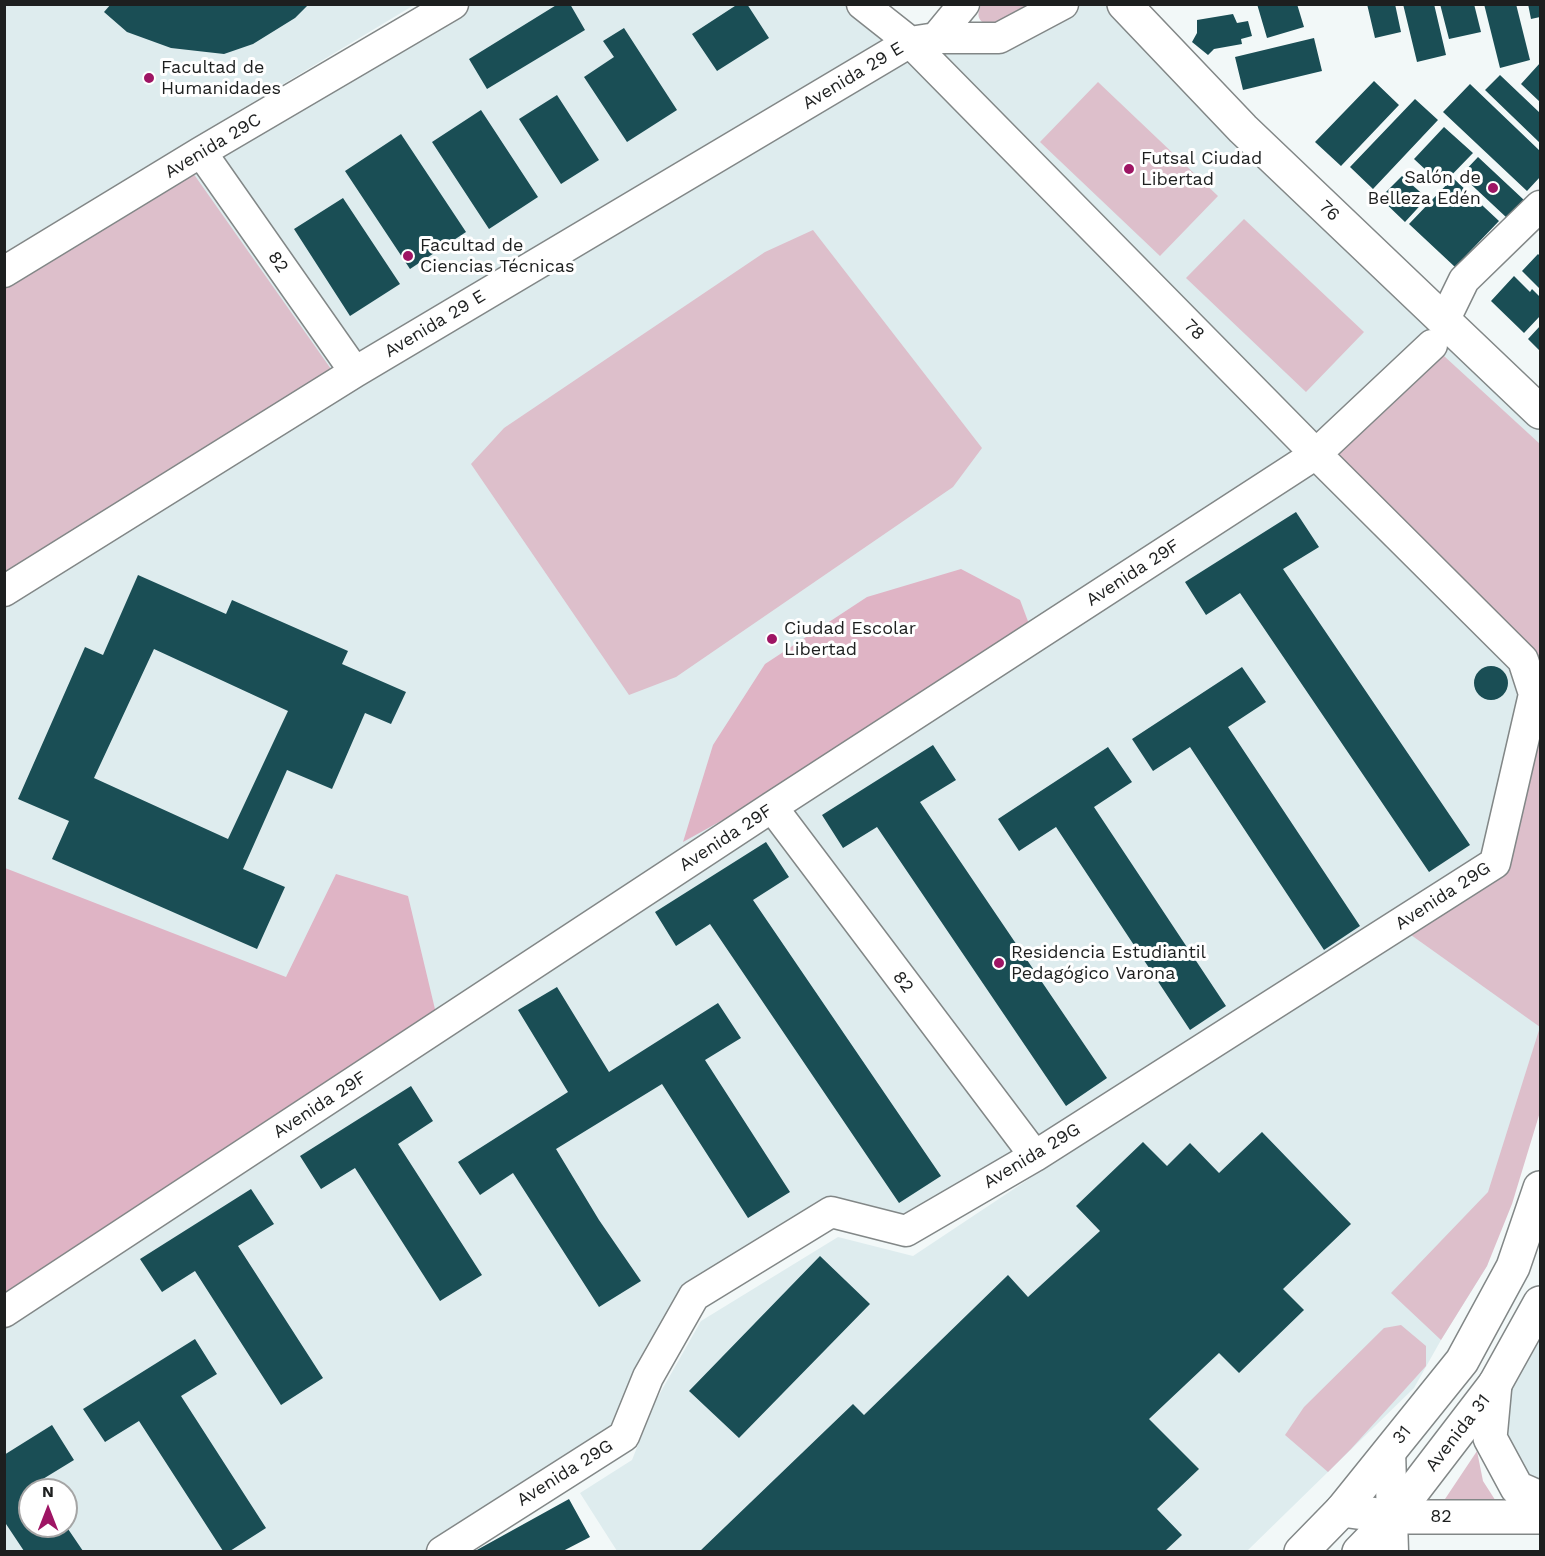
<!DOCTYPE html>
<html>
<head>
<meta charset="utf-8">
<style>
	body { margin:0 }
	#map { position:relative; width:1545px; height:1556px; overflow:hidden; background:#f2f8f8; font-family:"Work Sans",sans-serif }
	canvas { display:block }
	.frame { position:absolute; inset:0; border:6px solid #1d1f1f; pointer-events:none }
	.north { position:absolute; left:18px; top:1478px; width:60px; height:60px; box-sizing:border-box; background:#fff; border:2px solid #a5a5a5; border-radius:50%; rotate:0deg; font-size:16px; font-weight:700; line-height:24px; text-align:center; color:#1d1f1f }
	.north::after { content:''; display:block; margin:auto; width:21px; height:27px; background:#9e1564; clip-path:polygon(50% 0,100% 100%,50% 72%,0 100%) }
</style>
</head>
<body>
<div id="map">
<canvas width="1545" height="1556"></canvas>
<div class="frame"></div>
<div class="north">N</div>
</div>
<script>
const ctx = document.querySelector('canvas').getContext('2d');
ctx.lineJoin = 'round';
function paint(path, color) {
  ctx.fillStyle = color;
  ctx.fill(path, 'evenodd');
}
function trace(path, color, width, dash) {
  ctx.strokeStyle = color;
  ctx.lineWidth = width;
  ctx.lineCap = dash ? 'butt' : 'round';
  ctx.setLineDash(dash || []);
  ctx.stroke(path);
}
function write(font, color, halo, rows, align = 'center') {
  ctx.font = font + ' "Work Sans",sans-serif';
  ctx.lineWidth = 6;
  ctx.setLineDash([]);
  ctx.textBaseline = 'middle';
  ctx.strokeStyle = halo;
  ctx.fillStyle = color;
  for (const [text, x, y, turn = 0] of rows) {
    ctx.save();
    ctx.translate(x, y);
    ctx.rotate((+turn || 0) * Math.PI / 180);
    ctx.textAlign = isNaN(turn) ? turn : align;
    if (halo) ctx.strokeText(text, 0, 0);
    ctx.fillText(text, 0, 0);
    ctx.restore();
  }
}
paint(new Path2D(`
	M5,5H414L5,252Z
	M453,5H862L910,42L1063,5H1124L1540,416V1111L1487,1266L1441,1340L1414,1388L1247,1551H617L580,1493L632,1460L655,1402L701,1321L838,1237L913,1256L1501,865L906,1231L831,1212L694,1296L624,1436L442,1551L5,1552V272ZM30,1490H66V1526H30Z
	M1540,1303V1498L1517,1488L1495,1384Z`), '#deecee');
paint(new Path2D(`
	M981,5H1030C1029,7 1028,11 1026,13C1015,26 967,34 981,5Z
	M1098,82L1218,196L1160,256L1040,142Z
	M193,173L331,369L6,574L5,572V287Z
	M1244,219L1364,332L1306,392L1186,278Z
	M813,230L982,448L953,487L676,677L629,695L471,464L504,428L765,252Z
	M1432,345L1540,444V1112L1512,1204L1487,1266L1441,1340L1391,1293L1488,1192L1540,1027L1397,925L1495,863L1534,694L1316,454Z
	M1401,1325L1426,1346V1366L1351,1449L1328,1472L1285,1435L1304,1407L1384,1328Z
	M1477,1451L1483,1481L1499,1506L1441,1505Z`), '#ddbfcb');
paint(new Path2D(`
	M961,569L1020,600L1029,624L768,795L683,842L713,745L765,664L867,597Z
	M5,868L286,977L336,874L408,896L439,1026L5,1312Z`), '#dfb4c5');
paint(new Path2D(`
	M111,4H309L295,18L253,44L224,54L171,48L127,32L104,12Z
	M558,4H570L585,30L487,89L469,59Z
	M738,4H747L769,38L717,71L692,34Z
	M1257,4H1297L1304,27L1267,38Z
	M1367,4H1395L1401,32L1375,38Z
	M1403,4H1434L1446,55L1417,62Z
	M1440,4H1474L1481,32L1449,39Z
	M1484,4H1516L1530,60L1500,68Z
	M1528,4H1540V17L1531,19Z
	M1233,14L1237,23L1248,21L1252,36L1241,39L1242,44L1214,49L1208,55L1192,42L1197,33V20Z
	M624,28L677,110L627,142L584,77L614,57L603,41Z
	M1314,38L1322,71L1243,90L1235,57Z
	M1540,63V102L1521,84Z
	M1500,75L1540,113V143L1485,90Z
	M1374,81L1399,105L1341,166L1315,142Z
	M1470,84L1540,151V177L1527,191L1443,112Z
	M557,95L599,160L561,184L519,119Z
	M1415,99L1438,120L1373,189L1350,167Z
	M481,110L538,197L489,229L432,142Z
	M1444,127L1473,153L1442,185L1414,159Z
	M401,134L466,232L410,269L345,171Z
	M1478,157L1524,200L1507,218L1461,175Z
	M1402,176L1427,198L1405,222L1380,198Z
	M1453,178L1499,221L1455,267L1409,224Z
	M343,198L400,284L350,316L294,229Z
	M1538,254L1540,256V289L1522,271Z
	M1514,276L1530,292L1532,289L1540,297V316L1524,333L1491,301Z
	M1540,326V351L1528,339Z
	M1296,512L1319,547L1283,569L1470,845L1429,872L1240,593L1206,615L1185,582Z
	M138,575L226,614L232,600L348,651L342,664L406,692L391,724L365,713L332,789L287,770L243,869L285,887L257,949L52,859L69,821L18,799L85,647L103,655ZM154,649L288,711L228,839L94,778Z
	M1474 683a17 17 0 1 1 34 0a17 17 0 1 1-34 0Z
	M1242,667L1266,702L1228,727L1360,926L1324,950L1190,747L1153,771L1132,739Z
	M933,745L956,780L920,802L1107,1078L1066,1106L877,827L843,848L822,815Z
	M1108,747L1132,782L1094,807L1226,1006L1190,1030L1056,827L1019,851L998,819Z
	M766,842L789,877L753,900L941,1176L899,1203L710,924L676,946L655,912Z
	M557,987L609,1072L718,1003L741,1038L705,1060L790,1192L748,1218L662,1084L556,1149L599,1220L641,1281L599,1307L513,1173L480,1195L458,1162L568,1092L518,1010Z
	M411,1086L433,1121L398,1144L482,1275L440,1301L355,1168L321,1189L300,1156Z
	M1262,1132L1351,1224L1283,1289L1304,1310L1239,1373L1219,1353L1149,1419L1199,1469L1157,1509L1182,1535L1165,1551H700L853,1404L864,1415L1008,1275L1028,1297L1100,1231L1076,1206L1143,1142L1167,1166L1190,1143L1219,1173Z
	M251,1189L274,1224L238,1246L323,1378L281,1405L195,1271L162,1292L140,1259Z
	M820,1256L870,1304L739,1438L689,1391Z
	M195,1339L217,1374L181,1396L266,1528L230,1551H223L139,1421L105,1442L83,1409Z
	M52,1425L74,1460L38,1482L43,1490H30V1526H66L83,1551H24L4,1521V1455Z
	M569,1499L590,1537L563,1551H475Z`), '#1a4e55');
const minor = new Path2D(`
	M936,38L964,4
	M201,152L355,372
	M4,272L201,152L453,4
	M1444,321L1464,280L1540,206
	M4,591L355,372L910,42L936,38H999L1063,4
	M772,807L1035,1156
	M4,1312L772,807L1316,454L1432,345
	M1390,1450L1393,1552
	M442,1552L624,1436L648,1377L694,1296L831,1212L906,1231L1035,1156L1495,863L1534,694L1523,660L1316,454L910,42L862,4`);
const tertiary = new Path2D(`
	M1124,4L1243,129L1540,412
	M1495,1384L1490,1438L1517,1488L1540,1498
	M1342,1510L1393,1517H1540`);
const primary = new Path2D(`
	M1301,1552L1342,1510L1462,1361L1513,1267L1540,1188
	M1359,1552L1393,1517L1495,1384L1540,1303`);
trace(minor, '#828787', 33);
trace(tertiary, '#828787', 36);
trace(primary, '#828787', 36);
trace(minor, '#fff', 30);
trace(tertiary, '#fff', 33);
trace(primary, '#fff', 33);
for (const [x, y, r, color] of [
	[149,78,6,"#9e1564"],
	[1129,169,6,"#9e1564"],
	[1493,188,6,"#9e1564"],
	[408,256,6,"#9e1564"],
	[772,639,6,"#9e1564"],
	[999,963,6,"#9e1564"]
]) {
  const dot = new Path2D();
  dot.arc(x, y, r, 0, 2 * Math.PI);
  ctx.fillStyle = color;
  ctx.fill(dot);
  trace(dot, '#fff', 2);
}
write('18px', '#1d1f1f', '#fff', [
	["Facultad de",161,68],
	["Humanidades",161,89],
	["Futsal Ciudad",1141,159],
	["Libertad",1141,180],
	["Salón de",1481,178,"right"],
	["Belleza Edén",1481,199,"right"],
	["Facultad de",420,246],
	["Ciencias Técnicas",420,267],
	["Ciudad Escolar",784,629],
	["Libertad",784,650],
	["Residencia Estudiantil",1011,953],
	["Pedagógico Varona",1011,974]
], 'left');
write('18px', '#1d1f1f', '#fff', [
	["Avenida 29 E",853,76,-31],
	["Avenida 29C",213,146,-31],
	["76",1329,211,44],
	["82",278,262,55],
	["Avenida 29 E",435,324,-31],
	["78",1194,330,45],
	["Avenida 29F",1133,573,-33],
	["Avenida 29F",726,838,-33],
	["Avenida 29G",1443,896,-33],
	["82",903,982,53],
	["Avenida 29F",320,1105,-33],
	["Avenida 29G",1032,1156,-31],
	["Avenida 31",1458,1433,-52],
	["31",1402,1435,-51],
	["Avenida 29G",565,1473,-32],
	["82",1441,1517]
]);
</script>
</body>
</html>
